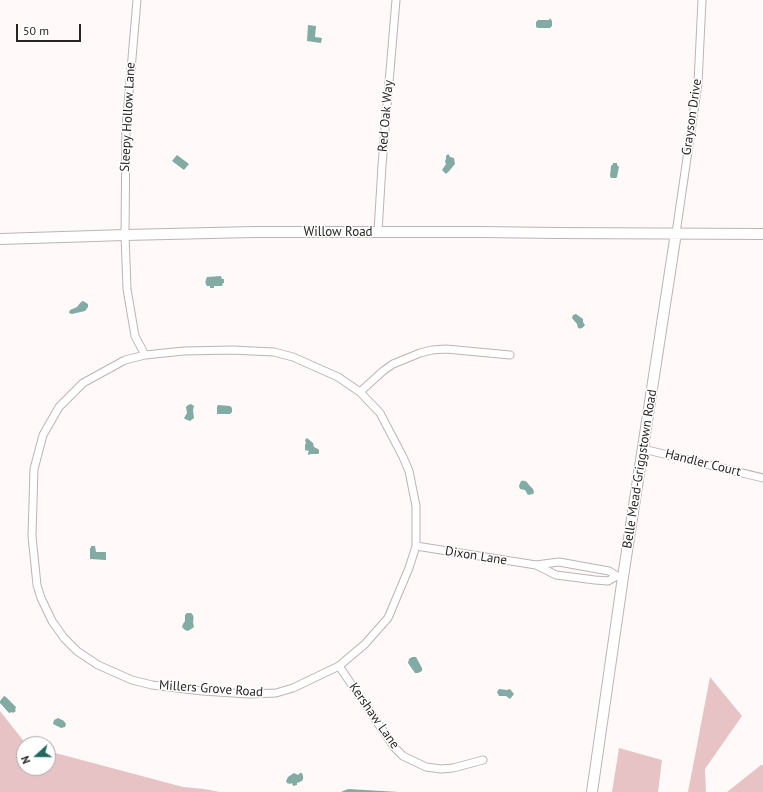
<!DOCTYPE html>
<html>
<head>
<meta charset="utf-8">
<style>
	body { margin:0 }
	#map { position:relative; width:763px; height:792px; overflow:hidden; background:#fff9f9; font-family:"PT Sans",sans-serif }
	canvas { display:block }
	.north { position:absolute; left:16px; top:736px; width:40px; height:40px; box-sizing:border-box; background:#fff; border:1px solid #a9a7a7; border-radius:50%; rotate:249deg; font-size:11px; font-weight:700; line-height:16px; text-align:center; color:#282424 }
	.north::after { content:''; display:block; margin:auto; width:14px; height:18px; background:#216960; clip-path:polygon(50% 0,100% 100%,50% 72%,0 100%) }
	.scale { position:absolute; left:16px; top:24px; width:65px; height:18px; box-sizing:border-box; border:2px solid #282424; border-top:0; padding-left:5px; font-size:12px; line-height:14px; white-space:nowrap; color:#282424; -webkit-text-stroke:3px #fff; paint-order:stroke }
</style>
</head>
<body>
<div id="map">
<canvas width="763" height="792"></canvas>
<div class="north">N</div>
<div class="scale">50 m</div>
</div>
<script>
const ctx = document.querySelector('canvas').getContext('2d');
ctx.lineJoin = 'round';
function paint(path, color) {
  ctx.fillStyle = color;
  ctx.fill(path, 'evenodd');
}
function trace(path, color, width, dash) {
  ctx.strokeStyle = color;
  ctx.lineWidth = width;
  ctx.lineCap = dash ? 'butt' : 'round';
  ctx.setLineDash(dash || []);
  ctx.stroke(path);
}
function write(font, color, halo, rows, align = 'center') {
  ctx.font = font + ' "PT Sans",sans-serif';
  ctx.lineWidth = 3;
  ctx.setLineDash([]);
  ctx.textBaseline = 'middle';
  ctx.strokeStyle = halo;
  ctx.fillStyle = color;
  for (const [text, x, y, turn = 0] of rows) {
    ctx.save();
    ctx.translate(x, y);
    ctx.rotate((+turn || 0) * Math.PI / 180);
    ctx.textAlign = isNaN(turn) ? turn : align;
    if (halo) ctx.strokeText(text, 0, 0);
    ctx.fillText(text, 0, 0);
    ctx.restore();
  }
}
paint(new Path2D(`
	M710,677L742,716L705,769L706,792H688Z
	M0,711L26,744H24V768H48V751L183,787L204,789L220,792H0Z
	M619,748L662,760L658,792H612Z
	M761,765H763V792H727Z`), '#e7c3c5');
paint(new Path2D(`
	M550,18L552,21V26L550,28H538L536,27V22L538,20H549Z
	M308,25L316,26L315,37L322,38L321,43L307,41Z
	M448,154L449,155L450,157L454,158L455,164C452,167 450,171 446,174L442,170L446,164L445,161L446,159V156Z
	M177,155L189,164L184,170L172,161Z
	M613,163H617V165L619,167L617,177L616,178H611L610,176L611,166L613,164Z
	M221,276L222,279H224V283H223L222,286H214V288H210V286H207C205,283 205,281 207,277Z
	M83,301L88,304V307L85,311L72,314L69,313L70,310L77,307L81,302Z
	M576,314L583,319V322L585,325C583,328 581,329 578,328L577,324L572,318L573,315Z
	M191,404L194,406L193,410L194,418L190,421L185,419L184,418L187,413L186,407L188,405Z
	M218,405L230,406L232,408V412L230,414H217V407Z
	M307,438L313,443L314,447L318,449L319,450V453L318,454H311L308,455V453L309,451L305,450V445L306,443L305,440Z
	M521,481C527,480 527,483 530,486C531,487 532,488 533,489L534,492L533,494L528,495L525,490L520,489L519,486Z
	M91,546H95L96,552H106V560L90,559V548H91Z
	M187,613H191C194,616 194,618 193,622L194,627L188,631L185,630L182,627L183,624L185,621V615Z
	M412,657H416L422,668V671L418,673H415L408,663L409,659Z
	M499,689L507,690L510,689L514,694L510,699L506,696H499L497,692Z
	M4,696L6,697L16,707L15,710L16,711L13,713L12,712L9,713L0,703V701Z
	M58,718C62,720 64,720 66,724L65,727L61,728L53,724L54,720Z
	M294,773L298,775L300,773H302C303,776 304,778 302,781L297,783V785L293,786L292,783L290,784L287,783L286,781L288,777Z
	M348,789L399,792H341Z`), '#81aba3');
const street = new Path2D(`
	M137,0L126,128L125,235L127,289L135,336L145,355
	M378,232L382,165L396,0
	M676,233L698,83L702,0
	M232,350L274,352L293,357L338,377L360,392L380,413L403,457L409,471L416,506V546L409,568L388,618L365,644L339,666L293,688L276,693L248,694L202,691L152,685L132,680L98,665L77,651L64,638L52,621L41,598L37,585L32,536L34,469L43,435L59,407L83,383L125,360L145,355L184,351Z
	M360,392L383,371L393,364L420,353L432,350L446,349L510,355
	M643,449L763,478
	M416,546L536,565L559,562L609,571L617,576L623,577
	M536,565L556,575L595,580L608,581L617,576
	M339,666L394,747L403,756L426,767L441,769L453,768L483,760`);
const secondary = new Path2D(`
	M0,239L125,235L254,232H481L556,233L763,234
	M592,792L623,577L676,233`);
trace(street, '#bdb3b4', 9);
trace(secondary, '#bdb3b4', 12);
trace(street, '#fff', 7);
trace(secondary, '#fff', 10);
write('13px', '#282424', '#fff', [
	["Red Oak Way",386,116,-85],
	["Sleepy Hollow Lane",128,117,-87],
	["Grayson Drive",692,117,-82],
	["Willow Road",338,232],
	["Handler Court",703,463,14],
	["Belle Mead-Griggstown Road",640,469,-81],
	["Dixon Lane",476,556,9],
	["Millers Grove Road",211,689,4],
	["Kershaw Lane",374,716,55]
]);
</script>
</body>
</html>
